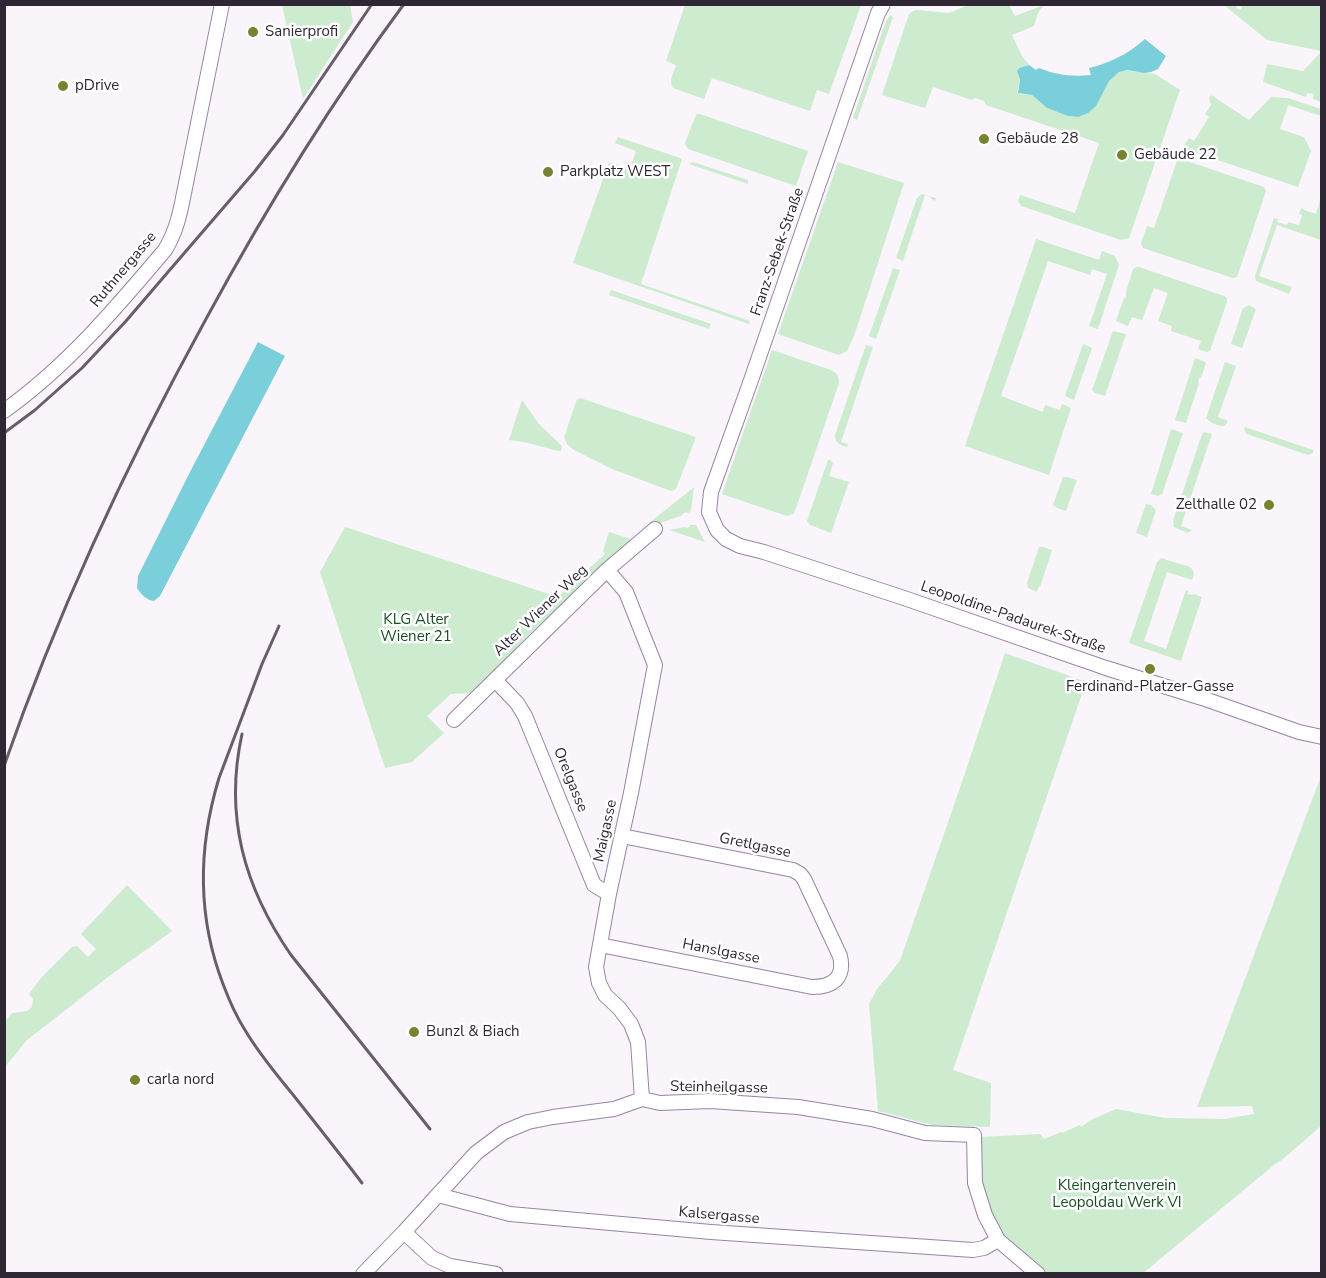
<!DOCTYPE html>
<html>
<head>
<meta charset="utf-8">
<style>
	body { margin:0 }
	#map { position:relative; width:1326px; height:1278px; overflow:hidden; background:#f9f5fb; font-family:"Nunito Sans",sans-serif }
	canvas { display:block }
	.frame { position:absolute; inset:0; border:6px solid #2f2733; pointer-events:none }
</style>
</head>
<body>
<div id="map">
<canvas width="1326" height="1278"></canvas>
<div class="frame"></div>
</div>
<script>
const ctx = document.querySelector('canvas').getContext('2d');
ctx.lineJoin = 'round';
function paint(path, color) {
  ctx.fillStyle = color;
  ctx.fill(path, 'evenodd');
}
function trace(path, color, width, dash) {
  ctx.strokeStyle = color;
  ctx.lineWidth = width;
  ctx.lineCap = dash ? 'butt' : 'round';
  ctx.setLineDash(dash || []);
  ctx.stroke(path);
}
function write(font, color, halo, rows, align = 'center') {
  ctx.font = font + ' "Nunito Sans",sans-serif';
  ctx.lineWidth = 5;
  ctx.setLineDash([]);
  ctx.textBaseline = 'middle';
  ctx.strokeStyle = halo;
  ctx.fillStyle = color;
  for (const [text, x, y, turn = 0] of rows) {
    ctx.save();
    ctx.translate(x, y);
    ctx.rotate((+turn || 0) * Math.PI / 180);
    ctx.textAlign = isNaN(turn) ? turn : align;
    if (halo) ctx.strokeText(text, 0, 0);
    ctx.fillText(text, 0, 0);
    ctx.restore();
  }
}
paint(new Path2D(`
	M971,4L1009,5L1015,16L1044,5L1038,13L1034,26L1012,35L1022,56L1029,65L1019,68L1017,71L1020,80L1017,92L1019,94L1032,95L1047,108L1068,116L1078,117L1112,77L1123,70L1155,74L1180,90L1129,238L1121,240L1021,206L1018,201L1020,195L1075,213L1099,143L986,105L984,101L975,98L972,100L933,87L925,108L882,95L909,14L913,11L917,10L949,13Z
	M282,5H350L353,22L303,99Z
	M685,5V4L861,5L829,94L817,90L810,111L712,78L704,99L673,88C668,81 674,72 676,65L666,61Z
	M1224,5H1238L1236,8L1240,10L1242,8L1241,5H1321V51L1267,40Z
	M890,15L893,17L857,120L853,118L879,41L886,21Z
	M1321,52V102L1313,99L1314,94L1307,93L1306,97L1263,82L1267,64L1303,71Z
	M1211,95L1249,120L1271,97L1288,98L1321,109V116L1288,105L1280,129L1304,137L1311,151L1298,187L1182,148L1189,138L1194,141L1209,117L1205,114L1211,105L1209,98Z
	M697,114H700L808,151L796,186L688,149L686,146L685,143L695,117Z
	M618,137L680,158L682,159L641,284L750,321L749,324L573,263L609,162L630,169L636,151L615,143Z
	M1178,158L1264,187L1266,191L1237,277L1233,278L1143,248L1141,243L1147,226L1154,228Z
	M693,162L748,180V184L689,164Z
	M838,162L904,183L854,336L847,351L839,355L778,334Z
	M922,194L936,198L935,201L931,199V197L925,195L903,261L896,258L917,198Z
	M1321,197V240L1277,225L1259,276L1292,287L1289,294L1256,281L1255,276L1274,218L1278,219L1277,222L1287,225L1288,222L1299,225L1302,215L1299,214L1301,208L1304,209V210L1316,214Z
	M1036,239L1099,260L1102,251L1115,256L1119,265L1098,329L1089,326L1107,274L1092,269L1090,275L1048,261L1001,396L1043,412L1045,405L1060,410L1062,404L1071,408L1049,475L965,446Z
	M1136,267H1139L1224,296L1227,298V302L1210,351L1207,352L1198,349L1201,341L1171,331L1172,326L1158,321L1168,293L1154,288L1142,320L1132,317L1128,326L1116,321L1124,298H1126V292L1133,269Z
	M893,268L900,270L876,339L869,336Z
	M611,290L711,324L709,329L609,295Z
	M1249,305L1256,309L1242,348L1231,344L1243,308Z
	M1113,331L1126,334L1105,396L1095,393L1092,390Z
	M1083,344L1092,348L1074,400L1065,396Z
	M866,345L873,347L841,442L848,444L847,447C840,445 835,443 835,435Z
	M772,350L831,370C837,373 839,376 839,383L795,511L793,514L787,516L722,494Z
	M1195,358L1203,361L1206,363L1201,378H1199L1198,382L1199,383L1186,423L1175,420Z
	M1225,362L1236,366L1218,417L1228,421L1225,426C1218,426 1210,423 1206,418Z
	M580,398L696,437L676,489L671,491L612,469L574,450L567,444L564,437L577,399Z
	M522,400L539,424L562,446L561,451H558L524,442L509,440Z
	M1245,427L1313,450V453L1308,455L1247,434L1244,430Z
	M1171,429L1183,433L1162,494L1158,496L1151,494Z
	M1204,432L1212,434L1181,526L1192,530L1188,533L1174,527L1173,521L1202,434Z
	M828,460H830L833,463L829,476L849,482L831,533L810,525L807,521Z
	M1063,477H1067L1077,480L1066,511L1057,508L1053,505Z
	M693,488H694C692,496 693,505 690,512L688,513L686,512L682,514L683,515L652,526L649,523Z
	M1146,504L1151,505L1156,510L1147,537L1136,533Z
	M690,525H696L705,542L669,530L685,527L686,528L690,527Z
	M345,527L558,597L605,554L603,551L609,532L631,539L525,638L475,693L451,694L427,716L444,733L412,762L385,768L320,572Z
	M1039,547H1043L1052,550L1040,587L1039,586L1037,592L1028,588L1027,583Z
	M1161,558L1190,567L1192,569L1194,574L1192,580L1167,572L1144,641L1166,649L1186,590L1188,591V594L1192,595L1194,594L1202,597L1181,661L1129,643L1157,562Z
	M1005,653L1086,682L953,1070L991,1083L990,1127L932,1125L878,1111L869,1004L877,989L900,961L963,779Z
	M1321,776V1126L1283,1159L1274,1165L1142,1274L1042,1273L1007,1241L998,1228L991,1215L980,1182V1137L1040,1134L1044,1139L1061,1132L1062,1133L1080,1125L1081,1127L1093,1119L1116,1109L1165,1118L1224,1119L1254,1114L1252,1106L1197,1107Z
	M127,885L172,931L108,977L27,1040L5,1067V1021L12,1013L27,1011L32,1007L33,999L29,994L41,978L72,947L77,946L88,957L96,949L81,934Z`), '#ccebcf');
paint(new Path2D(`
	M1145,39L1166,56L1158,69L1151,72L1144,73L1127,70L1119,72L1109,81L1096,106L1088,113L1078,117L1068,116L1047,108L1032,95L1018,93L1020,80L1017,71L1019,68L1029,65L1036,70L1039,68C1056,75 1072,77 1091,75L1089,68C1110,63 1128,54 1145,39Z
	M258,342L285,356L160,596L154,601C146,600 141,594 137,588L138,576L191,470Z`), '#7bcfda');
const street = new Path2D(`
	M883,4L878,13L750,383L711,492L709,512L717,530L726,539L740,546L764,552L904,598L1106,668L1202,698L1299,732L1322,737
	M4,411C66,367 116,308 165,250C176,232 180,214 184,193L222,4
	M607,570L626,592L655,665L631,793L609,894L596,967L599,983L605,995L619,1008L631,1024L638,1042L642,1099
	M495,680L517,703L525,716L594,885L609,894
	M454,720L607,570L655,529
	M600,945L812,987C833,987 845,978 840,956L804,879L800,874L793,870L622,836
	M438,1195L510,1214L711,1232L973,1250L984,1248L998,1240
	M404,1232L432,1258L450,1266L496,1274
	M363,1274L404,1232L476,1153L504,1132L528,1122L553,1117L614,1109L642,1099L660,1103L710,1101L798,1107L872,1119L925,1133L974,1135L975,1183L985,1215L998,1240L1038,1274`);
trace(street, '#9884a3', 16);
trace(street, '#fff', 14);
trace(new Path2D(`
	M4,433L35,410L82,368L126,321L168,272L255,171L283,135L372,4
	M279,626L262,664L219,778C198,847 197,916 223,984C229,1000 236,1016 245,1030C259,1054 277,1075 294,1096C317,1125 340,1154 362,1183
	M242,734C224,816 244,887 291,955L430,1129
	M4,766C58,611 127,463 206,319C265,210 330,104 404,4`), '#665f69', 3);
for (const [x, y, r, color] of [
	[253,32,6,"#768431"],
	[63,86,6,"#768431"],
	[984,139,6,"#768431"],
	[1122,155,6,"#768431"],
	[548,172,6,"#768431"],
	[1269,505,6,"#768431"],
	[1150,669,6,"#768431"],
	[414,1032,6,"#768431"],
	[135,1080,6,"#768431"]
]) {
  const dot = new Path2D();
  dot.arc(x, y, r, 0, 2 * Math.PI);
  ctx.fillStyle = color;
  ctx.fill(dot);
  trace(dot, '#fff', 2);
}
write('15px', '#2f2733', '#fff', [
	["Sanierprofi",265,32],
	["pDrive",75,86],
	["Gebäude 28",996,139],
	["Gebäude 22",1134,155],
	["Parkplatz WEST",560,172],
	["Zelthalle 02",1257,505,"right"],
	["Ferdinand-Platzer-Gasse",1150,687,"center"],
	["Bunzl & Biach",426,1032],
	["carla nord",147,1080]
], 'left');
write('15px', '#2f2733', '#fff', [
	["Franz-Sebek-Straße",778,252,-71],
	["Ruthnergasse",124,270,-50],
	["Alter Wiener Weg",541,611,-44],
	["Leopoldine-Padaurek-Straße",1013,618,19],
	["Orelgasse",570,780,68],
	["Maigasse",606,831,-78],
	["Gretlgasse",755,846,12],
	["Hanslgasse",721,952,11],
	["Steinheilgasse",719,1088,1],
	["Kalsergasse",719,1216,5]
]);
write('15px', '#164d23', '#fff', [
	["KLG Alter",416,620],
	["Wiener 21",416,637],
	["Kleingartenverein",1117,1186],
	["Leopoldau Werk VI",1117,1203]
]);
</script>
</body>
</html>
